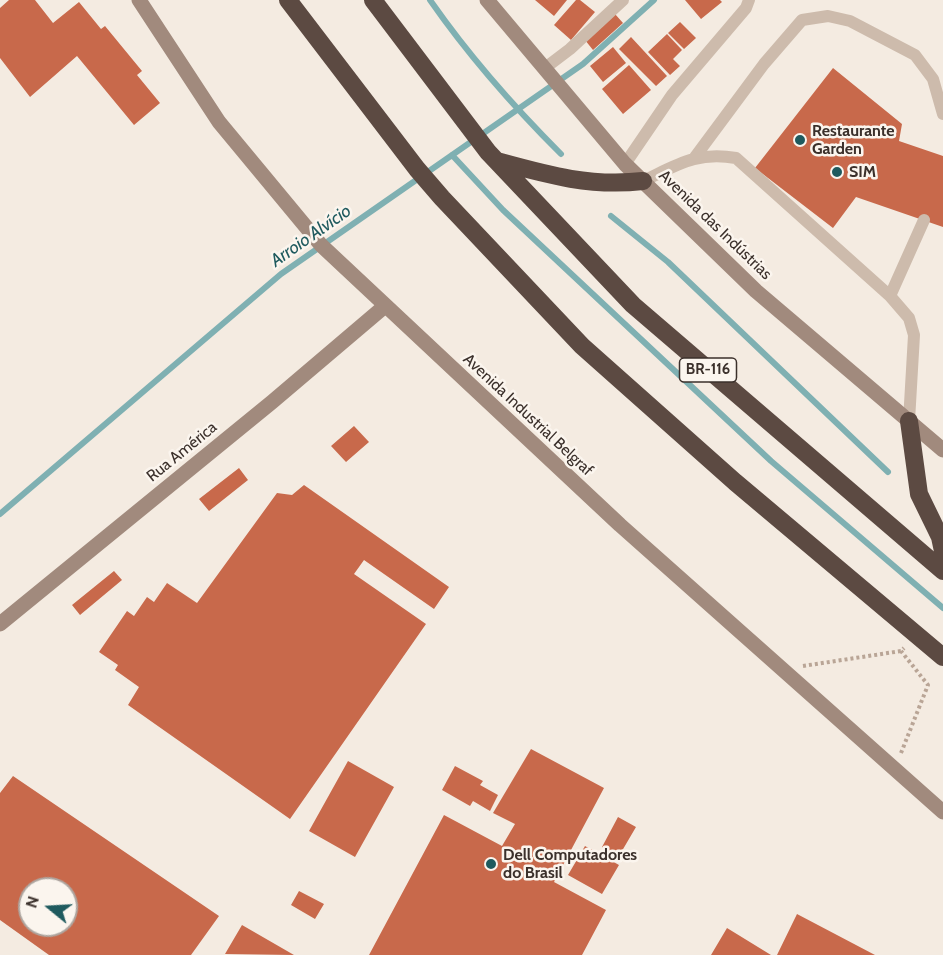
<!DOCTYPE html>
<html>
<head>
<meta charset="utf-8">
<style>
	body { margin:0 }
	#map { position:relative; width:943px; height:955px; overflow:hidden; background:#f4ebe1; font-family:Cabin,sans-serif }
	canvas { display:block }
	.north { position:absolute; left:18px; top:877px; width:60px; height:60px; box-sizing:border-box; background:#fbf5ee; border:2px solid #aea6a0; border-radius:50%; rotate:288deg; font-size:16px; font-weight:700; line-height:24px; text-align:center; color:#3b302b }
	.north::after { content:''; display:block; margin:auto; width:21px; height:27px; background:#1f5a5e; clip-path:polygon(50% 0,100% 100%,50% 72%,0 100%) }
</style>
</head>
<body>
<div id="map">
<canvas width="943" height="955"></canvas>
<div class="north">N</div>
</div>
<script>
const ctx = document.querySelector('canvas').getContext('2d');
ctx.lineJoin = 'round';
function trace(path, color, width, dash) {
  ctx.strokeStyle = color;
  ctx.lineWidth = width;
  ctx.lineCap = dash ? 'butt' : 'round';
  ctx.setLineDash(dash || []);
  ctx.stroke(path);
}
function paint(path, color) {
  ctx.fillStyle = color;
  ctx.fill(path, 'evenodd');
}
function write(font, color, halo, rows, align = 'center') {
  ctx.font = font + ' Cabin,sans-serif';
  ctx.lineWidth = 5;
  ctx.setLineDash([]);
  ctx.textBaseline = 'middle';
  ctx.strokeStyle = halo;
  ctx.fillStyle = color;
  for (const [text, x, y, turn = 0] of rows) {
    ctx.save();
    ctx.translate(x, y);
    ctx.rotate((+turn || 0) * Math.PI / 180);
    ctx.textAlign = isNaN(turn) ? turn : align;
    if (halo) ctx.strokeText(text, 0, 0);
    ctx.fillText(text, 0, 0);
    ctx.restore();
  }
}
trace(new Path2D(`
	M430,0C469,56 513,106 561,154
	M452,155L503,210L771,461L943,608
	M611,216L668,262L888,472
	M0,514L281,274L583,64L654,0`), '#7fb0b2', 6);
paint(new Path2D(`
	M9,0H35L53,23L79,2L101,29L105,26L142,71L137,75L160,103L134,125L77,56L30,97L0,58V8Z
	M535,0H567L554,16Z
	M576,0H580L595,12L571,40L554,25Z
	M685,0H720L722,2L701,19Z
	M615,14L623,23L593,50L585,40Z
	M680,22L696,38L684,49L668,33Z
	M667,34L682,50L673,59L680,66L670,75L648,52Z
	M631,37L667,76L656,86L619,49Z
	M613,47L626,63L603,82L590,66Z
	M629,65L651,90L623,114L602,89Z
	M833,68L902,124L899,141L943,156V227L856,197L833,228L755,168Z
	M354,426L369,442L346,462L331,446Z
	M239,468L248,480L209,511L199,499Z
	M304,485L449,587L434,609L364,560L354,574L426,624L290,819L128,705L139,687L115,670L118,665L99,652L127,611L134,616L147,597L154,602L167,583L197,603L277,493L292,495Z
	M114,571L122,580L80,615L72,605Z
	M531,749L604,788L554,882L606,910L582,955H369L444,815L502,846L515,824L493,813Z
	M348,761L394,787L355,857L309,831Z
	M455,766L483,781L480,785L498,795L490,811L473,801L470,806L442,790Z
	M13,776L219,916L191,955H49L0,920V793ZM30,889H66V925H30Z
	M618,817L636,827L619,856L602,847Z
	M585,846L619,865L602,894L568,875Z
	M299,891L324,904L315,919L291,905Z
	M797,914L875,955H777Z
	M242,925L294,955L225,954Z
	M727,928L771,955H711Z`), '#c8694b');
trace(new Path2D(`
	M803,666L901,651L904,648
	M901,753L928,685L901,651`), '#b9a596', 4, [3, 3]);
trace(new Path2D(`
	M545,68L570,49L623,0
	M695,157L764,64L802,20L828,16L850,21L915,55L933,79L943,114
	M625,164L672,95L746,8L749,0
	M643,181C677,165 697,151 736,158L890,296L909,318L914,335L909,421
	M890,296L924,220`), '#cdbbac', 12);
trace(new Path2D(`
	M139,0L219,122L321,245L620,525L943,812
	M487,0L625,164L756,291L943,450
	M0,624L272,402L385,306`), '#a18a7d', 15);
trace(new Path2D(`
	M288,0L417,169L442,198L582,346L735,482L943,657
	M373,0L488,152L633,305L943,571
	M497,161C548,175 590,187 643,181
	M909,421L919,494L940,537L943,551`), '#5c4a42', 18);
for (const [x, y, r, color] of [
	[800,140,6,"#1f5a5e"],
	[837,172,6,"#1f5a5e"],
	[491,864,6,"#1f5a5e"]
]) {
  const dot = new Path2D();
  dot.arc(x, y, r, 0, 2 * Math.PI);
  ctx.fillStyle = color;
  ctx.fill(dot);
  trace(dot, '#fbf5ee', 2);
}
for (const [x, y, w] of [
	[708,370,57]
]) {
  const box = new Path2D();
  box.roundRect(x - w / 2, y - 12, w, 24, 4.5);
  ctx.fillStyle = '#fbf5ee';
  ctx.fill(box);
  trace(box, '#3b302b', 1.5);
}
write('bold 15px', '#3b302b', null, [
	["BR-116",708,370]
]);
write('bold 16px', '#3b302b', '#fbf5ee', [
	["Restaurante",812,131],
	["Garden",812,149],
	["SIM",849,172],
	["Dell Computadores",503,855],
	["do Brasil",503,873]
], 'left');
write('16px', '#3b302b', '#fbf5ee', [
	["Avenida das Indústrias",715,225,44],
	["Avenida Industrial Belgraf",528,415,43],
	["Rua América",182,452,-39]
]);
write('italic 18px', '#1f5a5e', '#fbf5ee', [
	["Arroio Alvício",311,236,-35]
]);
</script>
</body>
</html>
